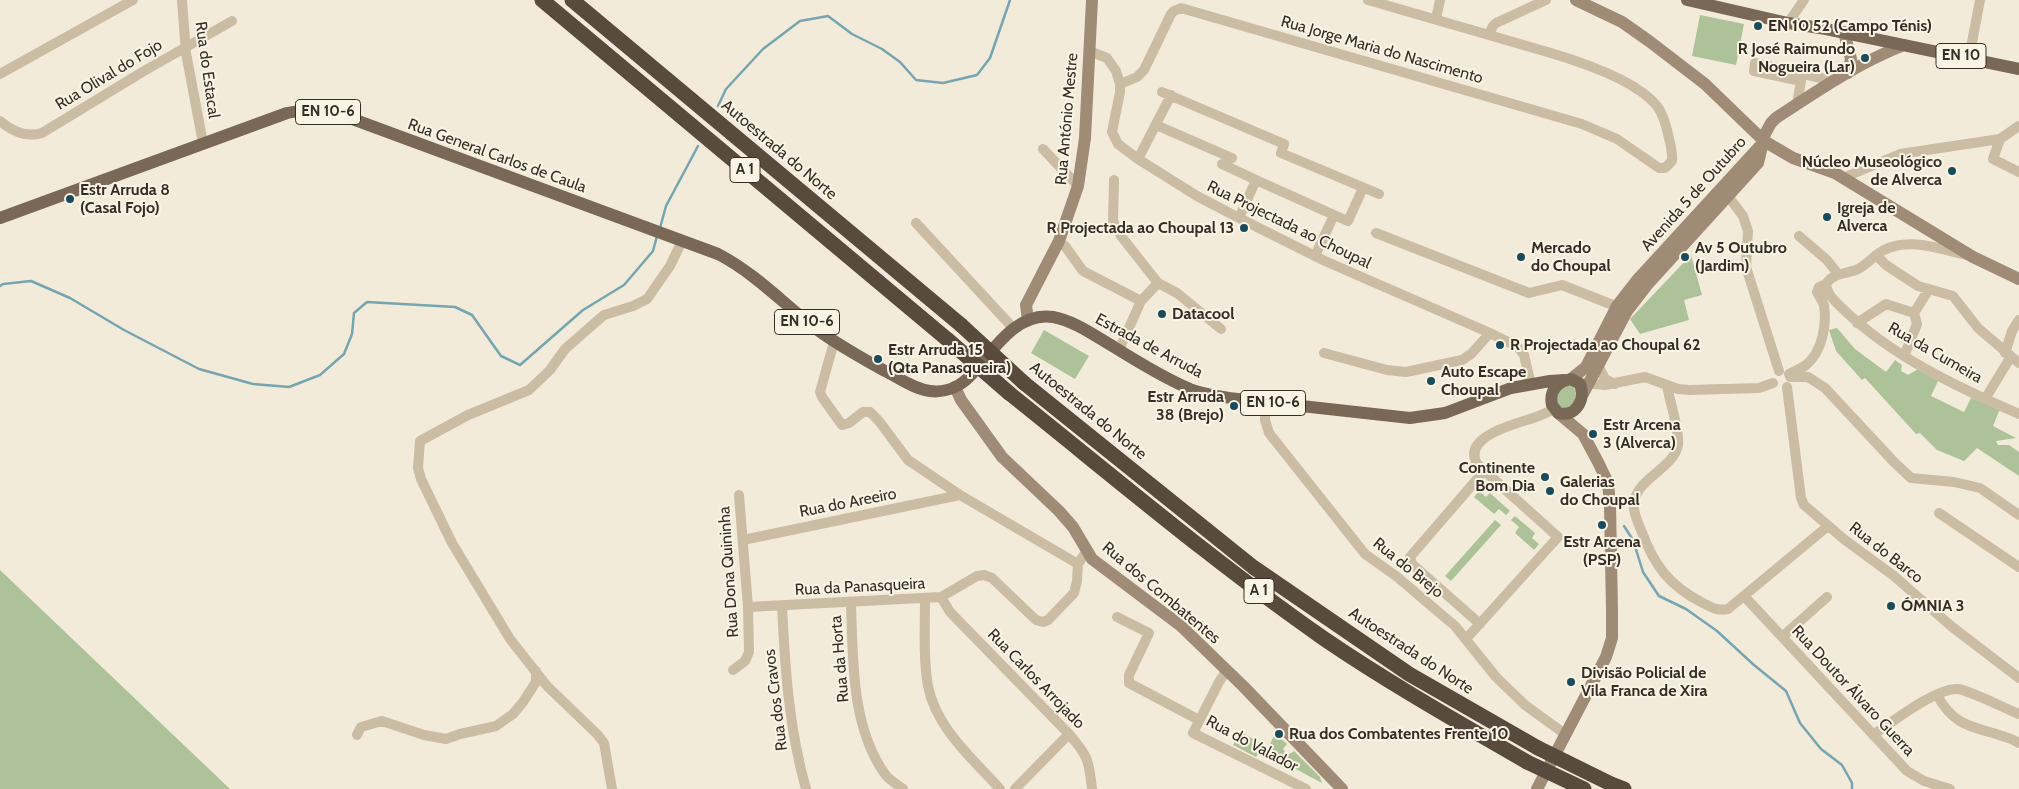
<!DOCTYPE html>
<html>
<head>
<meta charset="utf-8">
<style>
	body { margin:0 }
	canvas { display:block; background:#f3ebd9 }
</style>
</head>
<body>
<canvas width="2019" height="789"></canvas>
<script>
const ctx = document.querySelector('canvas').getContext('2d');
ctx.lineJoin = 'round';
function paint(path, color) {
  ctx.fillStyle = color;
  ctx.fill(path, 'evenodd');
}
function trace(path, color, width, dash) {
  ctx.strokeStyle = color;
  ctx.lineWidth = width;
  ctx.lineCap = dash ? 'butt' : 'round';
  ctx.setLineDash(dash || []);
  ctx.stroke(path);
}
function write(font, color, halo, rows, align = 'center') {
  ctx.font = font + ' Cabin,sans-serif';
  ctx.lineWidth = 4;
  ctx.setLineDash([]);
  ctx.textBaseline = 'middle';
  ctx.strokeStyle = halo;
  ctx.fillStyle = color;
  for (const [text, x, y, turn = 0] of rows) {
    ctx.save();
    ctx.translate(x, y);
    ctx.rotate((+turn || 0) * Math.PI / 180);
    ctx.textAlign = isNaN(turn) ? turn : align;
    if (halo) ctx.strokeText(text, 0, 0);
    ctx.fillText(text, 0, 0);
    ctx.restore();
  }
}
paint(new Path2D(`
	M1700,15L1744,24L1736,65L1692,56Z
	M1691,255L1702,295L1684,300L1689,320L1640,334L1630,319Z
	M1837,328L1855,349L1886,372L1895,360L1902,365L1901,371L1908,375L1920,368L1939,379L1931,396L1964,412L1971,398L2000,409L1993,426L2016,438L1996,441L1998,445H2009L2019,452V476L1977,448L1964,461L1937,450L1920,433L1916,434L1865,378L1862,380L1836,351L1829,330Z
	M1044,330L1089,356L1075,379L1031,353Z
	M1571,385L1576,390L1574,404L1565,409L1559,407L1555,397L1563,386Z
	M1479,491L1486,497L1490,493L1510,511L1506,515L1499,509L1494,514L1474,497Z
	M1515,516L1535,533L1532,538L1539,544L1534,550L1515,533L1519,527L1511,520Z
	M1495,520L1501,525L1451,581L1445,576Z
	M0,570L230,789H0Z
	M1240,731L1263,745L1256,757L1233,745Z
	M1275,734L1287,744L1283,749L1288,755L1294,751L1320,777L1322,783L1277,759L1265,754Z`), '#adc298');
trace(new Path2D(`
	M718,106L726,89L763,49L800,21L828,16L852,34L882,49L900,62L916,80L943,83L977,75L990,58L1010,0
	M660,228L666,206L698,146
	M0,286L3,284L31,281L70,298L124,330L199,369L253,384L289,387L320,375L344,354L352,334L354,313L367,302L455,307L472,315L501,356L520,365L583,310L624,285L653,251L657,236
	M1624,526L1633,540L1643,572L1659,596L1686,609L1717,631L1754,665L1786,691L1800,723L1821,749L1842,765L1852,783V789`), '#76a5b1', 2.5);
trace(new Path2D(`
	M182,0L186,53L203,143
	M1436,19L1440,0
	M1788,23L1804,0
	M1489,34L1493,26L1496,23L1546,0
	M1089,51L1107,58L1116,71L1120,84V92L1112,132L1118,144L1138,159L1197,196L1239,218L1325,261L1490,333L1518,347L1524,355L1531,385
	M1969,58L1980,0
	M0,74L133,0
	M1120,84L1137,77L1144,70L1171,14L1174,11L1181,8L1582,124L1617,139L1659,168H1665L1672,161C1673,152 1670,143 1668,134C1666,125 1663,114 1657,106C1637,81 1581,62 1551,53L1368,0
	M1162,92L1284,144L1281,153L1379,194
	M1797,104L1801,81L1754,71L1755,63L1834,81
	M0,121C12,131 26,138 42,133L144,71L232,21
	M1156,125L1232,158
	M2000,139L1993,159L2019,172
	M1043,149L1078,186
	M1138,159L1171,95
	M1222,164L1256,180
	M1843,178L1900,154L2000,139L2019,126
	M1114,180L1113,221L1121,236L1158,283L1177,293L1221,329
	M1725,192L1743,216L1748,231L1746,267L1779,371
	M1334,215L1348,221L1363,188
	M1239,218L1256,180L1334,215L1315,256
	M916,223L1014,329
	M1376,233L1529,293L1562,285L1623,309
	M1799,236L1827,260L1838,274
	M1059,241L1065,246L1083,271L1141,301
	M1876,255L1886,265L1918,286L1953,296L1978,328L2019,363
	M1826,284C1827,295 1835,301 1842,308C1891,356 1957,387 2019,414
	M1826,284C1833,273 1845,274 1856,270C1866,266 1874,255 1884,250C1910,237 1940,249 1967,255
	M1914,313L1929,289
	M1857,323L1886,304L1914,313
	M834,342L820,392L822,397L842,425L849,423L863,412H870L879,421L908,460L960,495L1078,564
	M1119,350L1141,301L1158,283
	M1324,353L1387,370L1406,372L1462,360L1471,354L1490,333
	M2005,353L2012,331L2019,320
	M1904,356L1917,324L1914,313
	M1598,365L1605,379L1615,384
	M1789,374C1794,371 1801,369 1806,365C1822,352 1827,325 1824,306C1823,301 1819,296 1817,292L1819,287L1826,284
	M1790,377H1808L1825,388L1894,462L1911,478L1954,482L1980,488L2019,515
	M1583,383L1605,385L1645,377L1678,389L1689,390L1759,388L1773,383
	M1667,385C1669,400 1680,431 1678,445C1673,470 1635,478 1634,505C1633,513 1638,522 1641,530C1654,565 1669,586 1703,603C1712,608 1718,611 1728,609L1828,526
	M1787,387L1801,498L1804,505L1845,540L1894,576L1951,626L2019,678
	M1985,399L2010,358
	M1265,402V420L1269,433L1365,554L1396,576L1455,626L1496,677L1525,705L1565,734
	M1939,513L2019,567
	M743,540L960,495
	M941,597L950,612L1069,734C1088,756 1089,760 1092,789
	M1745,597L1907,771L1924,781L1950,789
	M925,598C925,627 923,658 928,686C936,728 973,759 1000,789
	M851,603C853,658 851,727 885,774C889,780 898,785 903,789
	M782,606C785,668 789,729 806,789
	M748,607L941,597L977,576L984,575L992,578L1036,620L1043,622L1048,620L1074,593L1077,581L1078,564L1086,552
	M1117,617L1149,633L1129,675V683L1199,720
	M1480,624L1412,564L1410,557L1485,470
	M1782,637L1827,597
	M1466,639L1558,537L1477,464C1461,435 1520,423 1536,417C1542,415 1548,412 1554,409
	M733,670L745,661L749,652L748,607L739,495
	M1227,670L1219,682L1193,733L1306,789
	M1937,695C1951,721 1966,726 1993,733C2002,736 2011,738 2019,743
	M357,735L361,727L382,721L424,735L446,739L460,734L496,726L513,714L523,702L536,682V671
	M1873,735C1891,723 1937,687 1958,689C1971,691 2004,708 2019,714
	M612,789L604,743L597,734L547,686L510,639L452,543L421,479L418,468L420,441L468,415L529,390L550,370L565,349L604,315L633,306L647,299L670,266L682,241
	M1015,789L1069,734`), '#cbbca4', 10);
trace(new Path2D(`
	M1576,0L1622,22L1649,41L1705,84L1764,141L1793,158L1835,173L1973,257L2019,279
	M1844,32L1851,59L1848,73
	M1028,320L1026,305L1059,241L1078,186L1085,138L1092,0
	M1571,379L1586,367L1617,306L1638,279L1761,145
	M955,387L961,400L1002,457L1059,511L1073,527L1092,559L1181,626L1243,686L1342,789
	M1583,394L1627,311L1647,285L1758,163L1765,134L1771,123L1776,118C1817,91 1858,63 1904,45
	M1537,789L1606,657L1612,638V611L1610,504L1608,483L1598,462L1583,434L1558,413`), '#9f8b76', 12);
trace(new Path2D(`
	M1687,0L1788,23L1826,29L2019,69
	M0,218L287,113C305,109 321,110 339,114L718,254C753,272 781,301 811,325C834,343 860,357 885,371C899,378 914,389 930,391C945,393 960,387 971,375C992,352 1016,311 1053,317C1075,321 1095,336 1114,347C1138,362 1164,378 1190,389C1206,395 1222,397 1238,399L1410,418L1445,413L1511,388L1550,381L1564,380
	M1571,379L1580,384C1586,399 1576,418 1558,413L1552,405C1549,391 1557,382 1571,379Z`), '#796856', 12);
trace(new Path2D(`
	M542,0L948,340
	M572,0L961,325
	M1024,383L1253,567L1409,674L1538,748
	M1009,393C1113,476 1214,562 1323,638C1389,683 1458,722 1527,762
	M1611,784L1624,789`), '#584a3d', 15);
trace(new Path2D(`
	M961,325L1024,383
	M948,340L1009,393
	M1538,748L1611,784
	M1527,762L1584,789`), '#584a3d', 15);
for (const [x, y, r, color] of [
	[1758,26,5,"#1a4b5a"],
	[1865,58,5,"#1a4b5a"],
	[1952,171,5,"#1a4b5a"],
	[70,199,5,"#1a4b5a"],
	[1827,217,5,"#1a4b5a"],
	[1244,228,5,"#1a4b5a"],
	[1521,257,5,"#1a4b5a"],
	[1685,257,5,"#1a4b5a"],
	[1162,314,5,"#1a4b5a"],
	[1500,345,5,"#1a4b5a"],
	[878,359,5,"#1a4b5a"],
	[1431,381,5,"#1a4b5a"],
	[1234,406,5,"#1a4b5a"],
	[1593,434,5,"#1a4b5a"],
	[1545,477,5,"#1a4b5a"],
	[1550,491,5,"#1a4b5a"],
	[1602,525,5,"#1a4b5a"],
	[1891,606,5,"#1a4b5a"],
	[1571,682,5,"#1a4b5a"],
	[1279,734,5,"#1a4b5a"]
]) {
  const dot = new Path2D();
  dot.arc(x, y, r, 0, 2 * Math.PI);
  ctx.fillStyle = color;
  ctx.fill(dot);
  trace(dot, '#faf4e5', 2);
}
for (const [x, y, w] of [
	[1961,56,50],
	[328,112,65],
	[745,170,30],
	[807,322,65],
	[1273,403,65],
	[1259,591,30]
]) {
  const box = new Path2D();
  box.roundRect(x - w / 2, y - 12.5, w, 25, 4);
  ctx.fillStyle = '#faf4e5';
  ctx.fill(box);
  trace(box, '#362e26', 1);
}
write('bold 15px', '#362e26', null, [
	["EN 10",1961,56],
	["EN 10-6",328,112],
	["A 1",745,170],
	["EN 10-6",807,322],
	["EN 10-6",1273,403],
	["A 1",1259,591]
]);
write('bold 16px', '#362e26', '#faf4e5', [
	["EN 10 52 (Campo Ténis)",1768,26],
	["R José Raimundo",1855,49,"right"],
	["Nogueira (Lar)",1855,67,"right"],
	["Núcleo Museológico",1942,162,"right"],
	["de Alverca",1942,180,"right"],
	["Estr Arruda 8",80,190],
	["(Casal Fojo)",80,208],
	["Igreja de",1837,208],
	["Alverca",1837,226],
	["R Projectada ao Choupal 13",1234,228,"right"],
	["Mercado",1531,248],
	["do Choupal",1531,266],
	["Av 5 Outubro",1695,248],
	["(Jardim)",1695,266],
	["Datacool",1172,314],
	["R Projectada ao Choupal 62",1510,345],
	["Estr Arruda 15",888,350],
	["(Qta Panasqueira)",888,368],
	["Auto Escape",1441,372],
	["Choupal",1441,390],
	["Estr Arruda",1224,397,"right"],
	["38 (Brejo)",1224,415,"right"],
	["Estr Arcena",1603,425],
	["3 (Alverca)",1603,443],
	["Continente",1535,468,"right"],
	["Bom Dia",1535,486,"right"],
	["Galerias",1560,482],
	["do Choupal",1560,500],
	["Estr Arcena",1602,542,"center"],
	["(PSP)",1602,560,"center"],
	["ÓMNIA 3",1901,606],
	["Divisão Policial de",1581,673],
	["Vila Franca de Xira",1581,691],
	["Rua dos Combatentes Frente 10",1289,734]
], 'left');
write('16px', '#362e26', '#faf4e5', [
	["Rua Jorge Maria do Nascimento",1382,50,16],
	["Rua do Estacal",207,70,82],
	["Rua Olival do Fojo",109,75,-31],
	["Rua António Mestre",1067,119,-85],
	["Autoestrada do Norte",779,150,40],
	["Rua General Carlos de Caula",497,156,20],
	["Avenida 5 de Outubro",1694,194,-48],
	["Rua Projectada ao Choupal",1289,225,26],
	["Estrada de Arruda",1149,346,28],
	["Rua da Cumeira",1935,353,30],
	["Autoestrada do Norte",1088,411,39],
	["Rua do Areeiro",848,503,-11],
	["Rua do Barco",1886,553,38],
	["Rua do Brejo",1408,568,39],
	["Rua Dona Quininha",729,572,-94],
	["Rua da Panasqueira",860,587,-3],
	["Rua dos Combatentes",1161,593,40],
	["Autoestrada do Norte",1411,651,33],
	["Rua da Horta",840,659,-95],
	["Rua Carlos Arrojado",1036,679,46],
	["Rua Doutor Álvaro Guerra",1853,691,47],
	["Rua dos Cravos",776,700,-97],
	["Rua do Valador",1252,744,28]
]);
</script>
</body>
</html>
